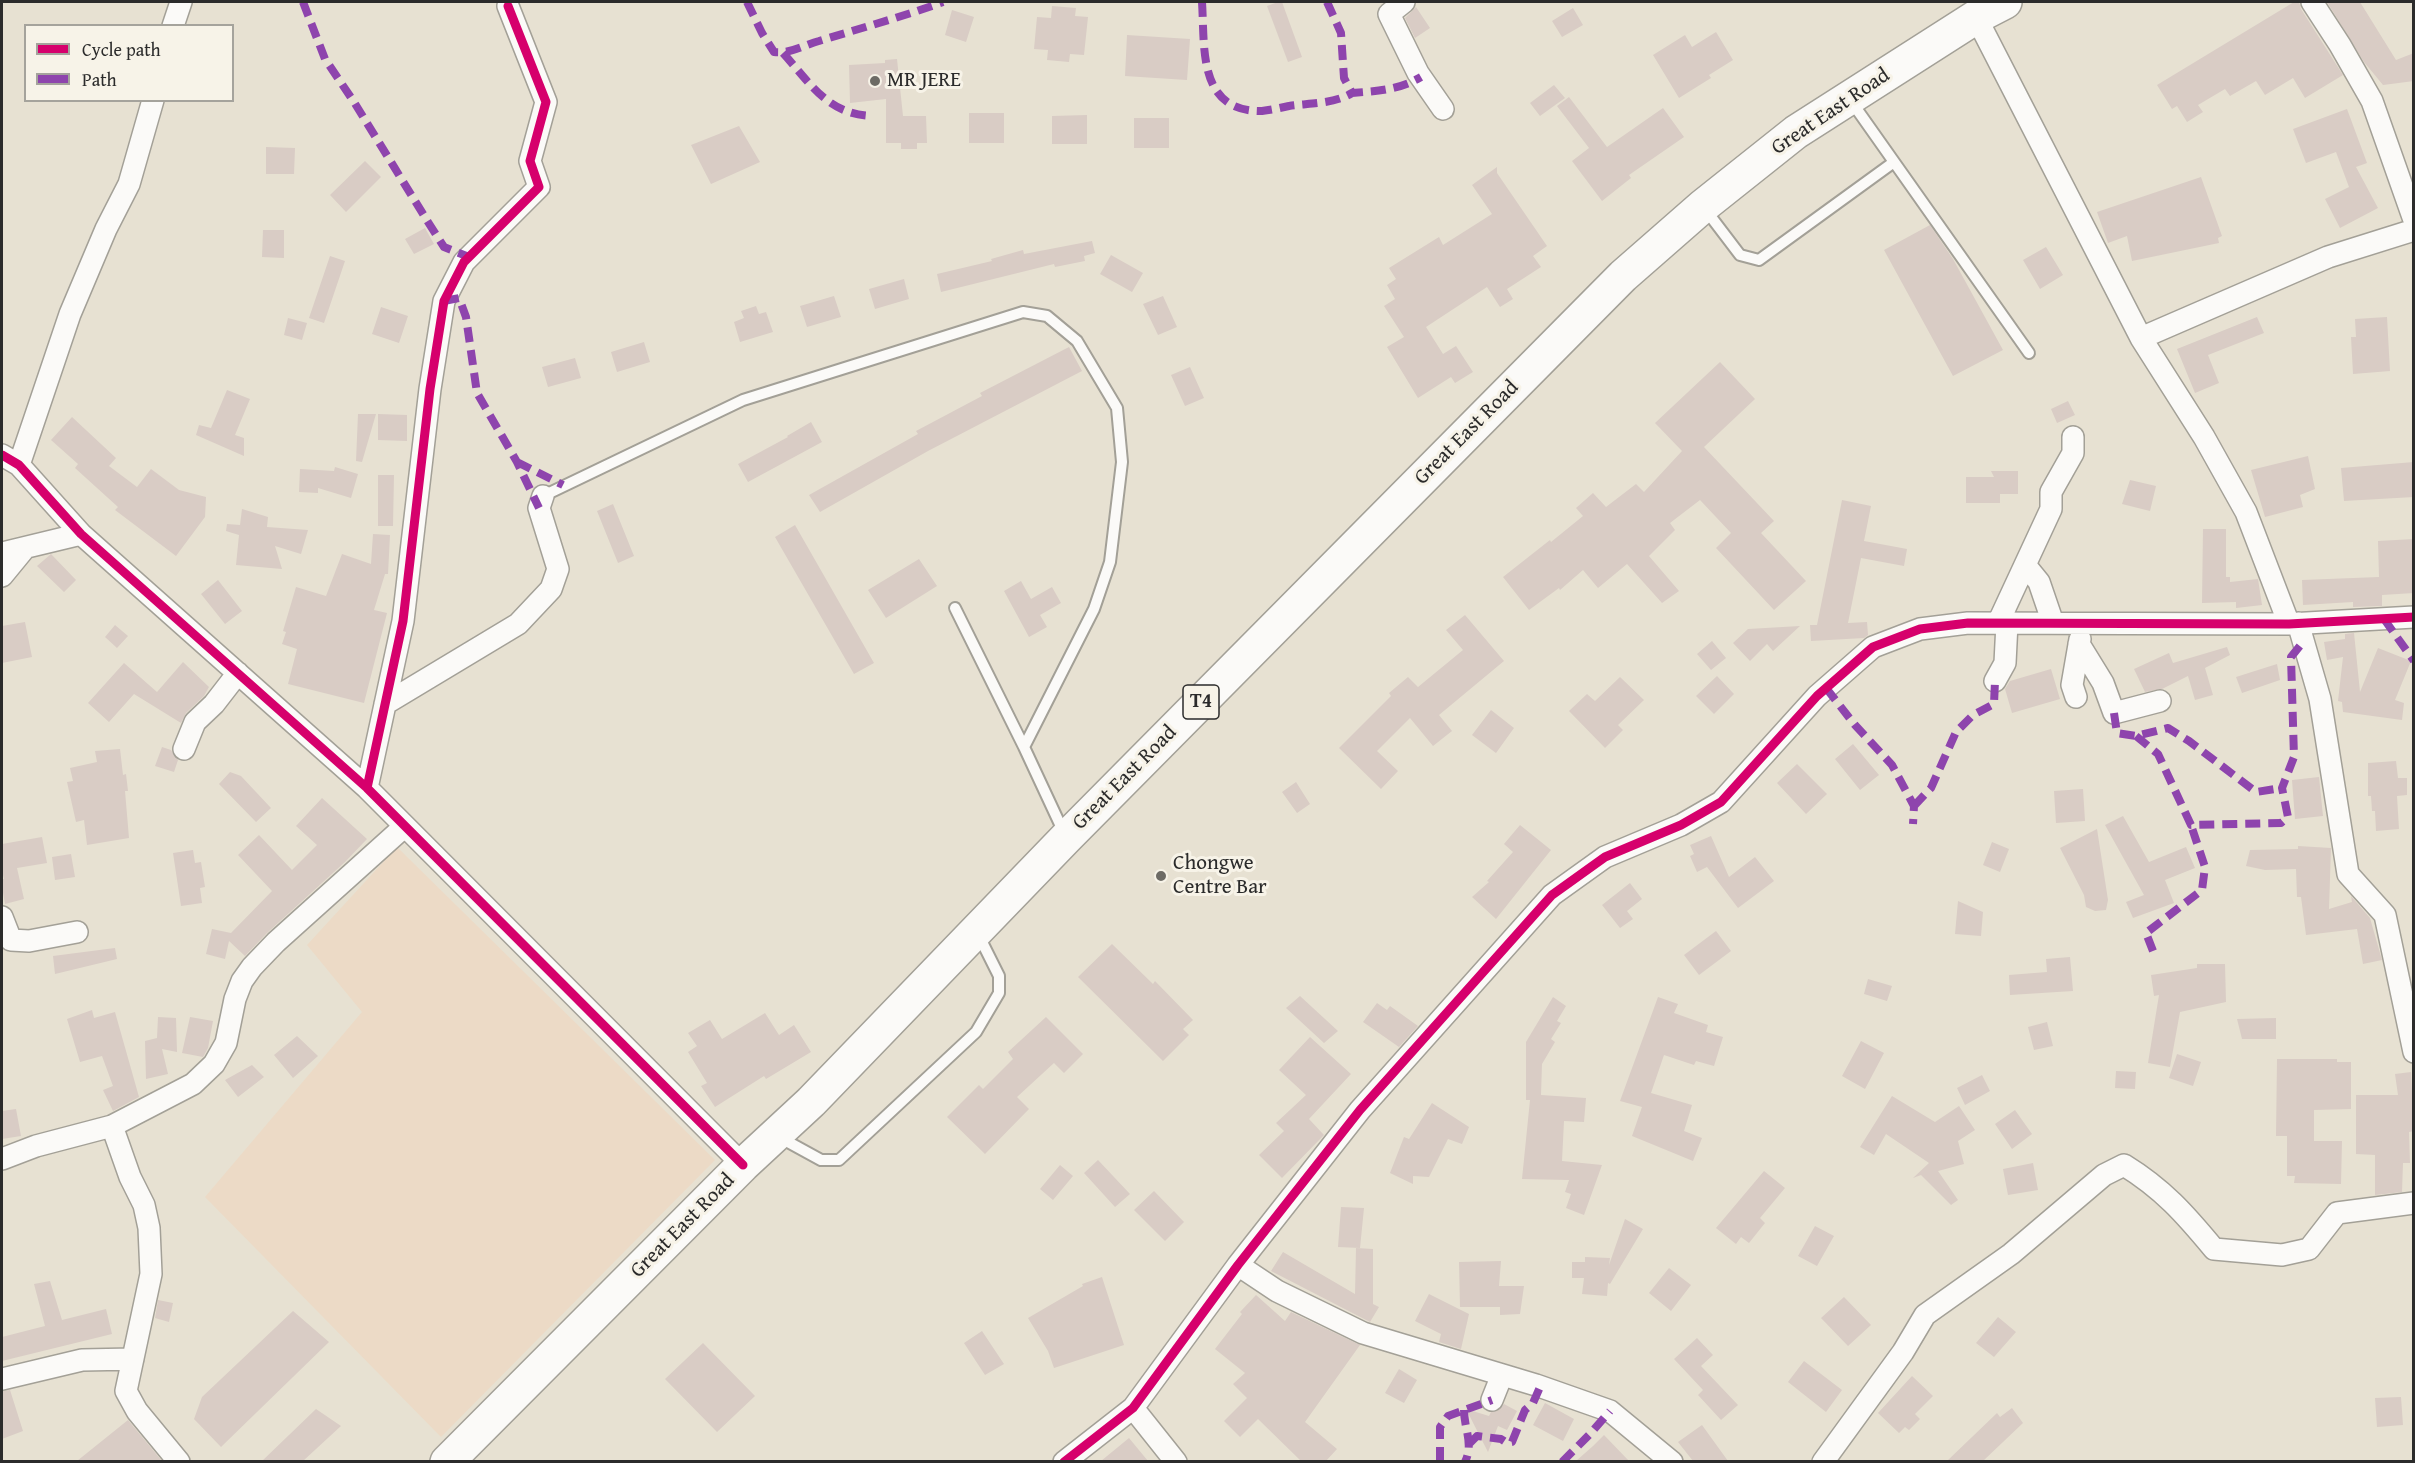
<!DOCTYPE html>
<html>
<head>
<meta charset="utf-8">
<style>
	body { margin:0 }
	#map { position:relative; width:2415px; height:1463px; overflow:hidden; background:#e7e1d2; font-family:"Gentium Book Plus",serif }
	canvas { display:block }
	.frame { position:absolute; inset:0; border:3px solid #2b2b2b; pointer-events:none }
	.legend { position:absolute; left:24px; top:24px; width:210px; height:78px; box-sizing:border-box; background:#f7f3e8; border:2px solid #a5a39c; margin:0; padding:8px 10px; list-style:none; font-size:18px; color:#2b2b2b }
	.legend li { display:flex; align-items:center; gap:12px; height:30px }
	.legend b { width:30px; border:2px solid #a5a39c }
</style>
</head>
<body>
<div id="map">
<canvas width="2415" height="1463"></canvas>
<div class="frame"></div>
<ul class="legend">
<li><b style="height:8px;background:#d6006c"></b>Cycle path</li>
<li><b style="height:8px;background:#8e44ad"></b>Path</li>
</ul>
</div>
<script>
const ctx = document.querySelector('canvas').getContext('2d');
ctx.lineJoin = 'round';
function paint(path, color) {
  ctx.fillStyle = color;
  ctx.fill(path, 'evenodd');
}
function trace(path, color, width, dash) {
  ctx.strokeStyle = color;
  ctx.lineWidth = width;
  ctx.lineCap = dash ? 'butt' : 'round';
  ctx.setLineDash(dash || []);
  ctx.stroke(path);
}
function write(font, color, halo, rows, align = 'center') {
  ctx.font = font + ' "Gentium Book Plus",serif';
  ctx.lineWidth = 6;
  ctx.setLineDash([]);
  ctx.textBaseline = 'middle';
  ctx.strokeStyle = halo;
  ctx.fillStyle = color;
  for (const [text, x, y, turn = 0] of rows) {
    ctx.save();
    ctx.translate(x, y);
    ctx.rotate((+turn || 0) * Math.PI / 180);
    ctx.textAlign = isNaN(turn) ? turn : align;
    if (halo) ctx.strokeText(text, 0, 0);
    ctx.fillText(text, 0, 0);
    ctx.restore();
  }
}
paint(new Path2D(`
	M397,847L715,1160L441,1437L205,1197L362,1012L307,945Z`), '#ecdac6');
paint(new Path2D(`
	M1278,2H1282L1302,57L1288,62L1267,6Z
	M2294,2H2299L2301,9L2343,75L2305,98L2293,78L2265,95L2256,81L2230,96L2225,89L2198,105L2203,112L2187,122L2177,106L2172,109L2157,85Z
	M2327,2H2360L2396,60L2414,53V81L2383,85L2364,62Z
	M1052,6L1076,8L1075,16L1088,17L1084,55L1070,54L1069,62L1047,60L1048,50L1034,49L1037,17L1051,18Z
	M1416,7L1430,28L1415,38L1405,18Z
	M1573,8L1583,25L1562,37L1552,21Z
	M952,10L974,17L966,42L945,35Z
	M1716,32L1733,60L1709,75L1711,78L1679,98L1653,55L1685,35L1692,47Z
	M1127,35L1190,39L1187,80L1125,76Z
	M897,59L903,116H926L927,143H917V149H901V143H886V99L850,103L849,65L885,63V60Z
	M1554,85L1565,98L1540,116L1530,103Z
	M1569,97L1607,147L1663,108L1684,137L1629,175L1631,178L1602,201L1572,161L1589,148L1557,106Z
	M2347,109L2367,163L2356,167L2378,208L2340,228L2325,199L2349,187L2336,152L2306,163L2293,129Z
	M969,113H1004V143H969Z
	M1087,115V144H1052V116Z
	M1134,118H1169V148H1134Z
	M739,126L760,162L711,184L691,145Z
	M266,147L295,148L294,174H266Z
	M365,161L381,177L346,212L330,195Z
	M1497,167V173L1547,246L1533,256L1541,267L1507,289L1513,299L1500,307L1487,287L1426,327L1443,354L1456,346L1473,372L1455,383L1451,377L1418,398L1387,347L1404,337L1384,306L1395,299L1387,285L1396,279L1389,268L1439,237L1443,245L1492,214L1472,185Z
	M2201,177L2222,236L2218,238L2219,243L2132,261L2127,236L2108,243L2097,212Z
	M1930,225L1953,259L2003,350L1953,376L1884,250Z
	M425,228L434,244L414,254L405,239Z
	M263,230H284V258L262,257Z
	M1092,241L1095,253L1084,256L1085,261L1055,267L1054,264L941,292L937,274L992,261L991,259L1023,250L1024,254Z
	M2046,247L2063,275L2040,289L2023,260Z
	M1111,255L1143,273L1132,292L1100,274Z
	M330,256L345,261L324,323L309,318Z
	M904,279L909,299L875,309L869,289Z
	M834,296L841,317L807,327L800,306Z
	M1163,296L1177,327L1158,335L1143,304Z
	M756,306L759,314L766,312L773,332L740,342L734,322L744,318L741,311Z
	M381,307L408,316L399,343L372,334Z
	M2257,317L2264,333L2208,355L2219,383L2195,393L2177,349Z
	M2387,317L2390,371L2353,374L2351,337H2356L2355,319Z
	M288,318L307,323L302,340L284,335Z
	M644,342L650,362L617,372L611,352Z
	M1069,347L1082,371L928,451L820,512L809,495L918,434L916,431L982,396L980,393Z
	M575,358L581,378L548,387L542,367Z
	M1720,362L1755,399L1704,447L1774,521L1761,533L1806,581L1774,610L1716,548L1731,533L1700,500L1670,523L1675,530L1649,556L1679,591L1662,603L1627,564L1598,588L1583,570L1560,590L1559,588L1529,610L1503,577L1550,540L1551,542L1583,516L1576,508L1593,493L1606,507L1636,484L1644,492L1682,451L1655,423Z
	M1190,367L1204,398L1185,406L1171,375Z
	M227,390L250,399L235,435L244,438V456L196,435L199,425L211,428Z
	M2068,401L2075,415L2057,423L2051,409Z
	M358,414H376L362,462L356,461Z
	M378,414L407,415V441L378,440Z
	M72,417L116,458L109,466L137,487L151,469L179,490L206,497L205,517L176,556L115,510L118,507L75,468L78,464L51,440Z
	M811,422L822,442L748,482L738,464L788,437L787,436Z
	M2308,456L2315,489L2300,495L2303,507L2265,517L2251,470Z
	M2414,462V497L2344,501L2341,468Z
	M335,467L358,474L351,498L318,488V493L299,492L300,469L334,471Z
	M1991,471H2018V494H2000V503H1966V477H1994Z
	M378,475H394L393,526H378Z
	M2130,480L2156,486L2150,511L2122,504Z
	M1842,500L1871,506L1864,541L1907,549L1904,566L1861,558L1848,623L1867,622L1868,635L1864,638L1811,641L1810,625H1817Z
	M613,504L634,556L618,563L597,511Z
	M242,509L268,517L267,527L308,530L301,554L275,546L282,569L236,565L239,535L226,531L227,524L240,525Z
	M795,525L874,663L854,674L775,537Z
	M2203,529H2226V577H2230V582L2258,579L2262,605L2236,608V602L2202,603Z
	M373,534L390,535L388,574H385L374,610L387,613L364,703L288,684L297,649L282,644L286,632L283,631L296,587L326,596L342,554L371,564Z
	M2414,539V593L2382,595V606L2353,607V602L2303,605L2302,580L2379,577L2378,541Z
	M51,554L76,580L64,592L37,566Z
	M919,559L937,586L886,618L868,590Z
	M218,580L242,611L225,624L201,594Z
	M1021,581L1031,599L1052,587L1061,603L1040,615L1047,627L1029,637L1004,591Z
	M1465,615L1504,661L1439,715L1452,731L1433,746L1410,718L1377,751L1398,771L1381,789L1339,748L1391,696L1389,693L1408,677L1418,687L1463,650L1446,630Z
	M25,622L32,657L2,663V626Z
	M115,625L128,636L117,648L105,637Z
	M1800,626L1773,651L1767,644L1750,661L1733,643L1748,629Z
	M2354,633L2360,692L2378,648L2411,661L2395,700L2404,703L2402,720L2343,712L2342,702L2338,701L2343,657L2327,660L2324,642L2345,639V634Z
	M1712,641L1726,658L1711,670L1697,654Z
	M2227,647L2230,655L2205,668L2213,695L2195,700L2188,676L2162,689L2145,692L2134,669L2169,653L2173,663Z
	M183,662L209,687L204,696L186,713L181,723L134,694L109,722L88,703L124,663L157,692Z
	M2277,664L2280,680L2242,693L2236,677Z
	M2051,669L2060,699L2012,713L2005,689L2010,681Z
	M1717,676L1734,694L1714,714L1696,696Z
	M1620,677L1644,700L1618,725L1623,730L1605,748L1569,711L1587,694L1595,701Z
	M1491,710L1514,728L1496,753L1472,735Z
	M1853,744L1879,775L1860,790L1835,759Z
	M162,747L171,750L178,760L174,772L155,766Z
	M120,749L123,775L126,774L128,791H125L129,838L87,845L84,820L76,822L67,782L73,781L70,768L97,762L95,751Z
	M2396,761L2398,778H2407V795L2397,796L2399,829L2376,831L2375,811H2372L2371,796H2368V763Z
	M1797,764L1827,794L1806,814L1777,783Z
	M230,772L241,776L271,808L256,822L219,784Z
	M2319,777L2323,816L2295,819L2292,780Z
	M1296,782L1310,804L1297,813L1282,792Z
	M2083,789L2085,821L2056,823L2054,791Z
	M322,798L367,839L345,862L267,933L245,956L229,941L225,959L206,954L212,929L231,933L272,891L238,855L259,835L292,870L317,845L296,826Z
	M2123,816L2149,862L2186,847L2195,868L2165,880L2174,903L2133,918L2126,902L2144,895L2105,825Z
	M1520,825L1551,850L1496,919L1472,897L1489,882L1487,881L1513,852L1504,844Z
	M2097,829L2108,900L2106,910L2095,911L2086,907L2084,895L2060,848Z
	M1711,836L1729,877L1755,857L1774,881L1738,908L1707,867L1697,872L1690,856L1694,854L1690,845Z
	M42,837L47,863L17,868L24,899L5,904L2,887V879H4L2,871V844Z
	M1992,842L2009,849L2000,872L1983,865Z
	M2298,846L2331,848L2329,909L2352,902L2351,896L2370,918L2382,960L2363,964L2357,929L2306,935L2301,897H2297L2296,869L2265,870L2246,866L2250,850L2298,849Z
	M193,850L195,863L201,862L205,887L200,888L202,903L181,906L173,853Z
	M71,854L75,877L55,880L52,857Z
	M1630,883L1642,899L1627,911L1633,919L1620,928L1602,905Z
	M1958,901L1983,912L1981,936L1955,934Z
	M1716,931L1731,951L1699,975L1684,955Z
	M1112,944L1153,984L1155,981L1193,1020L1183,1029L1189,1035L1163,1061L1078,977Z
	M115,948L117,959L55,974L53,956Z
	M2070,957L2073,991L2010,995L2009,975L2047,972L2046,959Z
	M2197,964H2225L2226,1002L2180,1012L2170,1067L2148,1063L2159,995L2154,996L2151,975L2197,968Z
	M1868,979L1892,986L1887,1001L1864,994Z
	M1300,996L1338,1031L1324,1043L1286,1008Z
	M1553,997L1566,1006L1557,1021L1561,1023L1551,1039L1555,1042L1542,1064L1541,1095L1586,1098L1584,1122L1564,1121L1562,1161L1602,1165L1584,1215L1566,1208L1571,1194L1565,1192L1569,1180L1522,1179L1530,1100H1526V1042Z
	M1658,997L1678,1004L1674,1013L1708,1025L1706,1032L1723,1037L1714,1066L1696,1061L1694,1065L1664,1055L1651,1093L1692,1105L1684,1131L1702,1138L1693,1161L1632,1136L1642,1107L1620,1101Z
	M1377,1003L1387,1010L1390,1006L1418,1026L1399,1047L1363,1022Z
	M92,1010L94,1018L115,1012L139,1097L113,1111L103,1090L113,1086L102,1056L80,1062L67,1019Z
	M765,1013L779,1035L794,1025L811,1052L766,1079L764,1076L715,1107L701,1086L707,1083L688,1052L697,1046L688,1033L710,1020L722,1039Z
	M158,1017L176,1018L177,1052L162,1049L168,1074L146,1079L145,1041L157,1038Z
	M190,1017L213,1021L208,1048L203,1057L182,1053Z
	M1046,1017L1083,1054L1064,1073L1054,1063L1017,1097L1029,1109L985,1154L947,1117L979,1085L983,1089L1013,1059L1008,1052Z
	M2276,1018V1039H2242L2237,1019Z
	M2047,1022L2053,1046L2034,1050L2028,1027Z
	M297,1036L318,1056L293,1078L274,1055Z
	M1310,1037L1351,1074L1309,1119L1324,1135L1282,1178L1259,1155L1284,1131L1276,1123L1306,1095L1279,1070Z
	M1861,1041L1884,1053L1865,1089L1842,1076Z
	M2177,1054L2201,1062L2193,1086L2169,1078Z
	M2277,1059H2337V1062H2351V1109L2314,1110V1141H2342L2341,1184L2294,1183L2295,1176H2287V1136H2276Z
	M252,1065L264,1077L238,1097L225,1080Z
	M2116,1071L2136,1072L2135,1089L2115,1088Z
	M2411,1072L2414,1131L2409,1132L2410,1163H2403L2402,1192L2375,1195V1155L2356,1154V1095H2398L2395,1074Z
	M1982,1075L1990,1091L1965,1105L1957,1088Z
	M1892,1096L1935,1122L1959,1106L1975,1130L1958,1141L1964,1164L1938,1171L1958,1200L1951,1205L1921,1175L1913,1178L1929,1163L1886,1134L1874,1155L1860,1147Z
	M1432,1103L1469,1127L1462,1144L1448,1139L1429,1177L1413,1176V1184L1390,1173L1404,1137L1409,1139Z
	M16,1109L21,1136L2,1139V1111Z
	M2015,1110L2032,1134L2012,1149L1995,1124Z
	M1098,1160L1130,1194L1115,1207L1084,1173Z
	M2033,1163L2038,1190L2008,1195L2003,1169Z
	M1060,1165L1073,1176L1053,1200L1040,1189Z
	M1764,1171L1785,1188L1760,1218L1765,1223L1749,1243L1741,1237L1736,1244L1716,1228Z
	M1154,1191L1184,1222L1165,1241L1134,1210Z
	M1341,1207L1364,1208L1360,1248L1338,1247Z
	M1625,1219L1643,1229L1610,1284L1608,1283L1607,1296L1582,1294L1584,1278H1572V1262H1585V1257L1610,1258L1609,1265Z
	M1815,1226L1834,1236L1817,1266L1798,1256Z
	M1356,1248L1373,1249V1304L1379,1307L1370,1322L1271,1271L1283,1252L1355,1294Z
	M1501,1261L1499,1286H1524L1520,1314L1500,1315V1307H1460L1459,1262Z
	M1669,1268L1691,1285L1671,1311L1649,1293Z
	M1102,1277L1124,1345L1054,1368L1048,1351L1028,1318L1083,1286L1082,1284Z
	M50,1281L62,1320L106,1309L112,1334L2,1361V1337L45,1326L34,1284Z
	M1429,1294L1469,1314L1461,1349L1439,1342L1441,1334L1415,1321Z
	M1256,1295L1285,1321L1291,1312L1360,1345L1305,1422L1337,1449L1326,1461H1301L1258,1419L1240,1437L1224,1421L1247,1398L1233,1384L1245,1373L1215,1349L1242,1314L1240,1312Z
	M1844,1297L1871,1325L1848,1346L1821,1318Z
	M158,1300L173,1303L169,1322L155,1318Z
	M293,1311L329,1342L221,1447L194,1419L202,1397Z
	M1998,1317L2016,1332L1994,1357L1976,1343Z
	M982,1331L1004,1364L985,1375L964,1343Z
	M1697,1338L1713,1355L1701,1366L1738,1405L1721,1420L1698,1395L1703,1390L1674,1359Z
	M703,1343L755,1396L717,1432L665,1379Z
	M1804,1361L1842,1390L1826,1412L1788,1382Z
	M1399,1369L1417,1380L1404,1403L1385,1393Z
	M1912,1376L1933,1396L1915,1414L1920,1419L1909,1430L1905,1427L1899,1433L1878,1413Z
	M10,1390L23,1431L2,1439V1391Z
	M2401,1397L2403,1425L2377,1427L2375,1398Z
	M1545,1403L1574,1419L1563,1441L1533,1425Z
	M1504,1404L1517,1411L1507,1430L1498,1426L1488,1452L1466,1409L1489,1416L1491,1412L1499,1410Z
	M2012,1408L2023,1423L1983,1461H1947L1997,1413L2000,1417Z
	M316,1409L341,1426L303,1461H262Z
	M128,1420L162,1461H77Z
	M1702,1425L1728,1461H1693L1678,1442Z
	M1604,1435L1629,1461H1576L1593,1446Z
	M1129,1438L1148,1461H1101Z`), '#d9ccc5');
const service = new Path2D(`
	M1851,101L2029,353
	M1705,209L1740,255L1759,260L1894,162
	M543,496L743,400L1023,312L1047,316L1077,341L1117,408L1122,462L1110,562L1094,609L1024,747
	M955,608L1024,747L1065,835
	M779,1137L821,1160H839L976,1032L999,993V976L978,934`);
const minor = new Path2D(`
	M1404,2L1389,14L1418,73L1443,109
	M2312,2L2340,45L2372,101L2414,220
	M1976,17L2141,338L2204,437L2246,512L2289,624
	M173,26L181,2
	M2141,338L2328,257L2414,230
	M2,455L19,465L81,534L367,788L743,1165
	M19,465L70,314L106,229L129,184L153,100
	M2,553L81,534
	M2026,566L2039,582L2053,623
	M2,576L25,548
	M1998,623L2051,509V492L2073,453V437
	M2298,623L2320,699L2348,874L2385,915L2414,1052
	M2079,644L2103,683L2114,713L2160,701
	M1995,681L2005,663L2007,623
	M2076,697L2072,685L2080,639
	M385,704L518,624L551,589L558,569L539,508L543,496
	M184,749L195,722L214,704L238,673
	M367,788L403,621L430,389L444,301L464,262L539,187L530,161L546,102L508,6
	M2,917L11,940L29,941L77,932
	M112,1126L130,1177L144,1205L149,1228L151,1274L126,1391L137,1411L179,1462
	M2,1159L36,1146L112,1126L193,1084L214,1064L226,1043L235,999L242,981L252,967L276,942L405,826
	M1238,1265L1277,1291L1363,1333L1536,1385L1610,1411L1672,1462
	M2,1379L82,1360L133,1359
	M1492,1400L1502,1375
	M1133,1408L1176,1462
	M1064,1462L1133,1408L1238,1265L1360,1110L1552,895L1605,857L1681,825L1721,802L1817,696L1873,647L1920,629L1968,623L2289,624L2414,617
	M1823,1462L1903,1352L1925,1315L2011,1254L2104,1175L2124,1165C2163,1189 2185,1214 2214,1249L2282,1255L2309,1249L2337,1213L2414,1203`);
const trunk = new Path2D(`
	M447,1462L743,1165L811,1102L1066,838L1623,276L1703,206L1796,132L1976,17L2005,2`);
trace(service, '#a3a097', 14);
trace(minor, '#a3a097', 24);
trace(trunk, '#a3a097', 36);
trace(service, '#fbfaf8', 10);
trace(minor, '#fbfaf8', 21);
trace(trunk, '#fbfaf8', 33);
trace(new Path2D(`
	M303,2L325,59L354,102L428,222L444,247L469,257
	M747,2L762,33L774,52C790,54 804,45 819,41C861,28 902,17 943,2
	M1202,2C1205,47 1197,112 1262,111C1271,110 1280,108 1289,106C1310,103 1334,104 1352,93
	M1327,2L1341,33L1344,78L1352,93C1377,91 1399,90 1421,77
	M783,53C811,84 828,115 873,116
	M444,301L459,298L466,317L477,393L517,462L539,508
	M517,462L563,485
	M2384,619L2414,661
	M1826,688L1855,725L1892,765L1914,806L1913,824
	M2114,713L2117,733L2136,736L2168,728L2189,741L2256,792L2282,788
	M2136,736L2158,754L2191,825L2281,823L2288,817L2282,788L2294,757L2291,657L2303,642
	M1914,806L1931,788L1956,732L1973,715L1994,704L1995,681
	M2153,951L2146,933L2202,890L2205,867L2191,825
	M1464,1410C1464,1429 1474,1443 1465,1462
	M1470,1443L1477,1436L1501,1439L1507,1443L1512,1442L1525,1410L1533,1403L1540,1387
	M1440,1462V1427L1448,1416L1492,1400
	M1562,1462L1590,1434L1610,1411`), '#8e44ad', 8, [15, 8]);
trace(new Path2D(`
	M2,455L19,465L81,534L367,788L743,1165
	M367,788L403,621L430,389L444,301L464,262L539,187L530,161L546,102L508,6
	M1064,1462L1133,1408L1238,1265L1360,1110L1552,895L1605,857L1681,825L1721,802L1817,696L1873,647L1920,629L1968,623L2289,624L2414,617`), '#d6006c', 9);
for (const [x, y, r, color] of [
	[875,81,6,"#6d6b65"],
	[1161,876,6,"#6d6b65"]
]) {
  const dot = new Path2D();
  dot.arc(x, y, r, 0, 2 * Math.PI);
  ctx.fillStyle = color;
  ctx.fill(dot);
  trace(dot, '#f7f3e8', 2);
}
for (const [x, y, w] of [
	[1201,702,36]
]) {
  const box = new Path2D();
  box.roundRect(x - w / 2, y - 17, w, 34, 4.5);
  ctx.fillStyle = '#f7f3e8';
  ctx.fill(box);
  trace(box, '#2b2b2b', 1.5);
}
write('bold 20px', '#2b2b2b', null, [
	["T4",1201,702]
]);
write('21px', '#2b2b2b', '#f7f3e8', [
	["MR JERE",887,81],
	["Chongwe",1173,864],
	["Centre Bar",1173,888]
], 'left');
write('21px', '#2b2b2b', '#f7f3e8', [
	["Great East Road",1831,112,-34],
	["Great East Road",1467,433,-45],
	["Great East Road",1125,778,-45],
	["Great East Road",683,1226,-45]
]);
</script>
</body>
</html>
